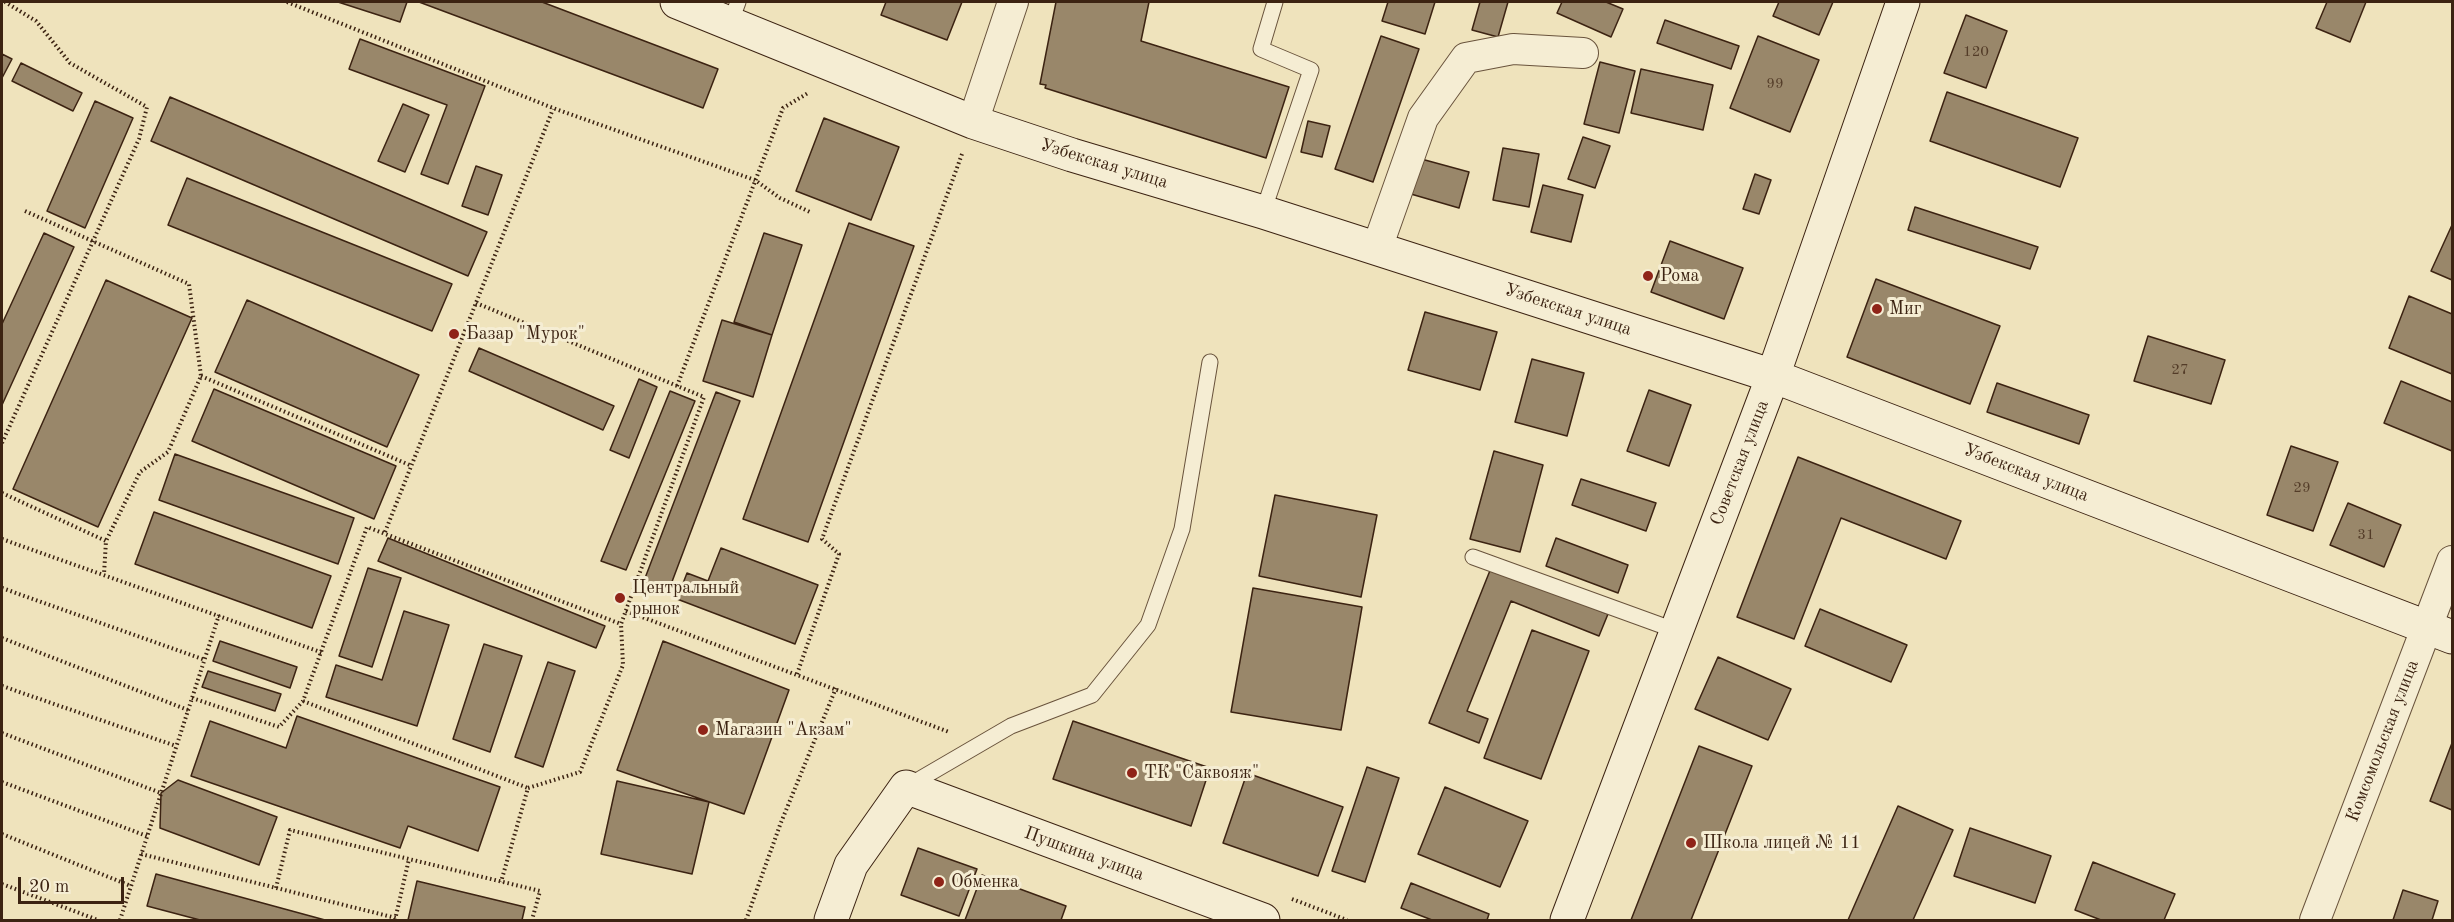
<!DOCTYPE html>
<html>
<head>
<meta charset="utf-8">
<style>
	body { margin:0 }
	#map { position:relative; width:2454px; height:922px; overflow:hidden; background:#efe3bc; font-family:"Old Standard TT",serif }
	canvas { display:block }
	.frame { position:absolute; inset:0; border:3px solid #3c2312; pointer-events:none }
	.scale { position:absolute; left:18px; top:877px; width:106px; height:27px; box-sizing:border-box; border:3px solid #3c2312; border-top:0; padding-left:8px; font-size:18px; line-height:21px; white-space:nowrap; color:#3c2312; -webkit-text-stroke:4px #f5edd3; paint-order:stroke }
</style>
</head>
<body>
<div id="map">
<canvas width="2454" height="922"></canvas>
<div class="frame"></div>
<div class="scale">20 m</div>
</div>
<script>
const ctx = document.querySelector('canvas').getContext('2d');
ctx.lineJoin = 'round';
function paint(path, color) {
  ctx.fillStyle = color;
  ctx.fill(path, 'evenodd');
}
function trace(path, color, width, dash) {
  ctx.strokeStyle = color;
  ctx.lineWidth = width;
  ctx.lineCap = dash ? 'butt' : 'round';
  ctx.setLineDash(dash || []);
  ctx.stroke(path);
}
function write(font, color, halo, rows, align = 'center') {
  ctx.font = font + ' "Old Standard TT",serif';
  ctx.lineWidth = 6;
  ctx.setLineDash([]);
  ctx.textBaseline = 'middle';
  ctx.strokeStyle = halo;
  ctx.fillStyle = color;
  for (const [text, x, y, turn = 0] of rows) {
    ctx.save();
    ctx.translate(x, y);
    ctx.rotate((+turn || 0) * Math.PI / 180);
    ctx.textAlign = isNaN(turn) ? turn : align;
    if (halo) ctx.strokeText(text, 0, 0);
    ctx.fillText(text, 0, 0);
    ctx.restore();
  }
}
const building = new Path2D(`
	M338,2H407L400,22Z
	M419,2H542L718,69L703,108Z
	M886,2H962L947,40L881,15Z
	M1056,2H1149L1141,41L1289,87L1266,158L1045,88L1046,85L1040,84Z
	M1388,2H1435L1425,34L1382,21Z
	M1480,2H1508L1498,37L1472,30Z
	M1562,2H1606L1623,9L1611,37L1557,13Z
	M1779,2H1833L1819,35L1773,16Z
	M2327,2H2366L2350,42L2316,28Z
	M1966,15L2007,31L1986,88L1944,73Z
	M1665,20L1739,46L1731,69L1657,43Z
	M1381,36L1419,49L1373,182L1335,169Z
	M1758,36L1819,60L1790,132L1730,108Z
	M360,39L485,86L448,184L421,174L447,105L349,69Z
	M2,54L12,59L2,78Z
	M1600,62L1635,71L1619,133L1584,124Z
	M21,63L82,93L73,111L12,81Z
	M1641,69L1713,85L1703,130L1631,113Z
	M1947,92L2078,138L2060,187L1930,141Z
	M170,97L487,232L468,276L151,141Z
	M95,101L133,118L85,228L47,211Z
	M403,104L429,115L405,172L378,161Z
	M824,118L899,147L871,220L796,191Z
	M1308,121L1330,126L1322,157L1301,152Z
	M1583,137L1610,146L1595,188L1568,179Z
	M1503,148L1539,154L1529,207L1493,200Z
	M1414,157L1469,172L1459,208L1404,192Z
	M476,166L502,175L488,215L462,206Z
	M1755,174L1771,180L1759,214L1743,209Z
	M187,178L452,284L432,331L168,225Z
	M1543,185L1583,195L1571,242L1531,232Z
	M1915,207L2038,247L2030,269L1908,230Z
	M849,223L914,246L808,542L743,519Z
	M2452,225V280L2431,271Z
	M44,233L74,247L2,405V324Z
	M764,233L802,245L772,335L734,322Z
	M1670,241L1743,268L1724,319L1651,292Z
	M1876,279L2000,326L1970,404L1847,357Z
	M106,280L192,318L98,527L13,489Z
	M2409,296L2452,314V374L2389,348Z
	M247,300L419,375L387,447L215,372Z
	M1425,312L1497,332L1480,390L1408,370Z
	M722,320L772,335L753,397L703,381Z
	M2148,336L2225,360L2211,404L2134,381Z
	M479,348L614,406L603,430L469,371Z
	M1532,359L1584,373L1567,436L1515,422Z
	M639,379L657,387L629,458L610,450Z
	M2401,381L2452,402V451L2384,423Z
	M1997,383L2089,415L2079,444L1987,412Z
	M214,389L396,466L374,519L192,441Z
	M1649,390L1691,405L1669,466L1627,451Z
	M670,391L695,401L626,570L601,561Z
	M716,392L740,401L667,595L642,586Z
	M2291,446L2338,462L2313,531L2267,515Z
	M1494,451L1543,465L1520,552L1470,539Z
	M175,454L354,518L338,564L159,500Z
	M1798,457L1961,521L1946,559L1841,518L1794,639L1737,617Z
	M1581,479L1656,503L1646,531L1572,505Z
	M1275,495L1377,515L1361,597L1259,576Z
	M2348,503L2401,525L2384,567L2330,545Z
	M154,512L331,576L312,628L135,564Z
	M388,538L605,626L596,648L378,561Z
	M1556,538L1628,565L1618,593L1546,566Z
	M721,548L818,585L795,644L677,599L687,573L708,581Z
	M368,568L401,578L372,667L339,656Z
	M1491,568L1608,614L1599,636L1511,601L1467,711L1488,719L1479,743L1429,723Z
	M1253,588L1362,607L1341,730L1231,712Z
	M1820,609L1907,645L1891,682L1805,646Z
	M404,611L449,625L417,726L326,697L336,665L382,680Z
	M1532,630L1589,651L1541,779L1484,758Z
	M220,641L297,667L290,688L213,661Z
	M663,641L789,690L744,814L617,770Z
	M484,644L522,656L490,752L453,739Z
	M1718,657L1791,689L1768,740L1695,709Z
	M548,662L575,671L543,767L515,757Z
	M208,671L281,694L275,711L202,687Z
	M297,716L500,787L478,851L408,826L400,848L191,776L210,721L286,748Z
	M1073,721L1210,768L1191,826L1053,779Z
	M2452,743V810L2430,801Z
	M1699,746L1752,766L1691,920H1631Z
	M1367,767L1399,778L1365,882L1332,871Z
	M1247,773L1343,807L1318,876L1223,843Z
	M178,780L277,817L259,865L160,828L161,793Z
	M617,781L709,802L692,874L601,854Z
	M1445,787L1528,821L1500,887L1418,854Z
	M1898,806L1953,830L1913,920H1848Z
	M1970,828L2051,856L2035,903L1954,876Z
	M918,848L977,869L959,916L901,895Z
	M2093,862L2175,894L2164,920H2101L2075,910Z
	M156,874L325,920H200L147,906Z
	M982,875L1066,906L1061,920H965Z
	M417,881L525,907L522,920H408Z
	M1411,883L1489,914L1487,920H1432L1401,908Z
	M2403,890L2438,901L2432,920H2393Z`);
paint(building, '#99876a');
trace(building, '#3c2312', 1.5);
const lane = new Path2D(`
	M730,24L738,2
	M1263,212L1311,70L1261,49L1275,2
	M1473,557L1677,631
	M908,786L1011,726L1092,695L1148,625L1182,529L1210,362`);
const street = new Path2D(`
	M973,122L1013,2
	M1377,248L1423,118L1466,58L1513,49L1583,53
	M2315,920L2452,561`);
const secondary = new Path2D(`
	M677,2L973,122L1072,155L1263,212L1773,376L2452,637
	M831,920L851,865L906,787L1263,920
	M1567,920L1773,376L1903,2`);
trace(lane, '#69533c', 17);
trace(street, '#69533c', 32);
trace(secondary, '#3c2312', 35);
trace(new Path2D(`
	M287,2L553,108L755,180L780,198L810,212
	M25,211L189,284L201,376L168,452L140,472L106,541
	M476,303L704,397L621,624L623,665L580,772L528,788L501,882
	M201,376L412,466
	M677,386L783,108L808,93
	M2,443L139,139L147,107L70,63L36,21L5,2
	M2,493L106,541L104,574
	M385,532L553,109
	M2,539L323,653
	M2,588L205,660
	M626,611L949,732
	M2,638L188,710
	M797,674L839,554L822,539L962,154
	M2,686L176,746
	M192,698L279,727L303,701L367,527L621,624
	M303,701L528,788
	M2,733L161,793
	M2,782L147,836
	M2,834L131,886
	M141,854L396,918
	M2,884L98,920
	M276,888L290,830L540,891L532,920
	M1292,899L1347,920
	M120,920L219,615
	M395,920L409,859
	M746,920L780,825L836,688`), '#3c2312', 4, [1.5, 3]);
trace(lane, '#f5edd3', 15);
trace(street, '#f5edd3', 30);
trace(secondary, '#f5edd3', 33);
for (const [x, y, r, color] of [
	[1648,276,6,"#8f2418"],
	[1877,309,6,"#8f2418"],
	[454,334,6,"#8f2418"],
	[620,598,6,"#8f2418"],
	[703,730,6,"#8f2418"],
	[1132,773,6,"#8f2418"],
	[1691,843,6,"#8f2418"],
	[939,882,6,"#8f2418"]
]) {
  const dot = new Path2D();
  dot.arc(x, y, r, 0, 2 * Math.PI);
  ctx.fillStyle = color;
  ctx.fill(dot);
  trace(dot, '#f5edd3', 2);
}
write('15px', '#533c28', null, [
	["120",1976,52],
	["99",1775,84],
	["27",2180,370],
	["29",2302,488],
	["31",2366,535]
]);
write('18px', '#3c2312', '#f5edd3', [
	["Узбекская улица",1104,164,17],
	["Узбекская улица",1568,310,18],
	["Советская улица",1740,463,-69],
	["Узбекская улица",2026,473,21],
	["Комсомольская улица",2383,741,-69],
	["Пушкина улица",1084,854,20]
]);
write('18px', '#3c2312', '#f5edd3', [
	["Рома",1660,276],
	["Миг",1889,309],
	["Базар \"Мурок\"",466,334],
	["Центральный",632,588],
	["рынок",632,609],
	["Магазин \"Акзам\"",715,730],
	["ТК \"Саквояж\"",1144,773],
	["Школа лицей № 11",1703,843],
	["Обменка",951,882]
], 'left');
</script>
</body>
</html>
